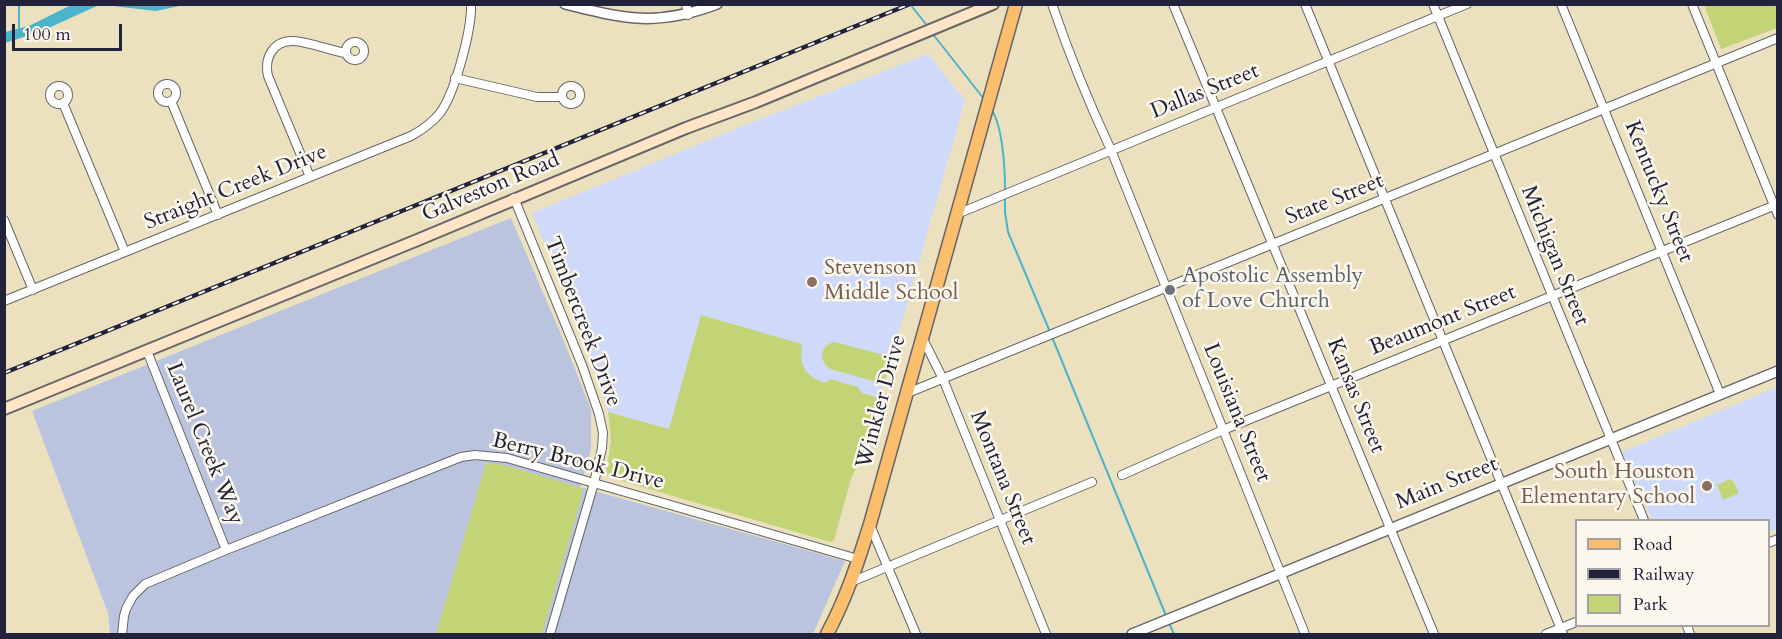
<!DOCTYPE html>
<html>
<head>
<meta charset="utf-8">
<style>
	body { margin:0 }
	#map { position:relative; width:1782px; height:639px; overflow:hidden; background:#ece1be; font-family:Cardo,serif }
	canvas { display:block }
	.frame { position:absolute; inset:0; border:6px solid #22223b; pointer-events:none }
	.legend { position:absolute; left:1575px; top:519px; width:195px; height:108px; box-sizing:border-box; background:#fbf7ec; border:2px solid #a4a2a5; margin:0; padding:8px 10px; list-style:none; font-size:18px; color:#22223b }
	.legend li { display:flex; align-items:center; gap:12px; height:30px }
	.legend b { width:30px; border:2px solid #a4a2a5 }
	.scale { position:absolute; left:12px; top:24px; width:110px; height:27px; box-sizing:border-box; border:3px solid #22223b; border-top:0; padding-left:8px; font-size:18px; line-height:21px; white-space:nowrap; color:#22223b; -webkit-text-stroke:4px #fbf7ec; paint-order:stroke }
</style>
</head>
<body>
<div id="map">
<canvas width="1782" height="639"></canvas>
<div class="frame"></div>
<ul class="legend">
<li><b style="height:8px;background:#fabe6d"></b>Road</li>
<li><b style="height:8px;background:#22223b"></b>Railway</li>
<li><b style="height:16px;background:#c3d476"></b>Park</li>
</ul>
<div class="scale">100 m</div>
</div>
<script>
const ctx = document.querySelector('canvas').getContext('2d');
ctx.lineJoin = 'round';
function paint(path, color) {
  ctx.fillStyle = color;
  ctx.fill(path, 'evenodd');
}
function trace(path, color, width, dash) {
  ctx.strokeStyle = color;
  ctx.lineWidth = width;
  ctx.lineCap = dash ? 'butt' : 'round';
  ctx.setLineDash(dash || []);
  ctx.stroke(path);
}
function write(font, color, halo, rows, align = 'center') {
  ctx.font = font + ' Cardo,serif';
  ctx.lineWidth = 5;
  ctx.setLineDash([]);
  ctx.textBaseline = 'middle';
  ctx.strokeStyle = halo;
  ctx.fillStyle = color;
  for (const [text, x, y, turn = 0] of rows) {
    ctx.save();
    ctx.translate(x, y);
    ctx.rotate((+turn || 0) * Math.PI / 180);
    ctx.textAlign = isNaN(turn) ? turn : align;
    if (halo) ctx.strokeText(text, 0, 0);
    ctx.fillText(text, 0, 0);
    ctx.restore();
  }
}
paint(new Path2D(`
	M928,54L965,101L867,444L851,479L834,540L830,542L669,430L608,412L596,367L532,213L740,127Z
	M1777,387V529L1769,532L1768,520H1652L1622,452Z`), '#cfdafa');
paint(new Path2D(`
	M511,218L568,351L591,410V450L580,487L845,561L813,634H110L108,613L32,411Z`), '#bac4de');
paint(new Path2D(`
	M1704,5H1775L1777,11V28L1721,49Z
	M701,315L802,344C799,366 805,376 826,383L830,379L858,387L862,393L880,398L867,444L851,479L834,540L830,542L608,477L606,475L611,440L608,412L669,429Z
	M834,342L892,357L884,384L830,369C818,360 820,346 834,342Z
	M486,463L504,465L579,487L582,490V496L542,634H436Z
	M1730,479L1733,481L1739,493L1723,500L1717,485Z`), '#c3d476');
paint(new Path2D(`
	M71,5H99L42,31L5,43V32L29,26Z
	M104,5H184L156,11Z`), '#4bb3ca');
trace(new Path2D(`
	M19,4V32
	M910,4L929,28
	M932,33L984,99
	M991,109C1003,126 1005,169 1005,191
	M1005,196V212L1008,232L1050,332
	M1052,337L1167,618
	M1169,623L1174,634`), '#4bb3ca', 2);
const minor = new Path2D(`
	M686,4L688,15
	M1052,4C1069,54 1089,103 1111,150L1305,634
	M1173,4L1434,634
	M1305,4L1563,634
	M1433,4L1644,520
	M1561,4L1720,394
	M1692,4L1778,215
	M346 51a9 9 0 1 1 18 0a9 9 0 1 1-18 0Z
	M455,78L537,97H561
	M158 93a9 9 0 1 1 18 0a9 9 0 1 1-18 0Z
	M562 95a9 9 0 1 1 18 0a9 9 0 1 1-18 0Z
	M50 95a9 9 0 1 1 18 0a9 9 0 1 1-18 0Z
	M171,101L218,215
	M63,103L125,252
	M310,177L268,76C264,58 273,40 294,41C309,42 329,50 345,53
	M514,198L582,365L599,414L603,433L602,448L594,483L550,634
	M957,214L1467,4
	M4,220L33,290
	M4,301L411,136C422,130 432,123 440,113C455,93 472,29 471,4
	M922,337L943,379L1046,634
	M147,351L226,550
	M905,394L1778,38
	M1122,475L1223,430L1778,204
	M870,525L916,634
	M1768,543L1778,539
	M851,582L1092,482
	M1687,626L1690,634
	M122,634L124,616L126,609L133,596L145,584L226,550L461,457L475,455L507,458L858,559
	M1546,634L1576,622`);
const tertiary = new Path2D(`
	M565,4C625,19 657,27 717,4
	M1132,634L1778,371`);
const secondary = new Path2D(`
	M4,409L415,241L686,128L756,102L993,4`);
const primary = new Path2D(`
	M827,634C846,599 858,562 870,524L1016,4`);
trace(minor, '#696569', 10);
trace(tertiary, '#696569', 12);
trace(secondary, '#696569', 14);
trace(primary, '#696569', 15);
trace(minor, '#fff', 8);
trace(tertiary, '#fff', 9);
trace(secondary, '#fde5c5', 10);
trace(primary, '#fabe6d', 12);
const rail = new Path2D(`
	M4,373L910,4`);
trace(rail, '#22223b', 4.5);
trace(rail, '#fbf7ec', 2, [7]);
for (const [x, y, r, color] of [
	[812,282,6,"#8d6e63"],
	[1170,290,6,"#6b7280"],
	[1707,486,6,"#8d6e63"]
]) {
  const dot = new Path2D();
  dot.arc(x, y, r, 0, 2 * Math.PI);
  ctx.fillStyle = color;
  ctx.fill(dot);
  trace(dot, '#fbf7ec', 2);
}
write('22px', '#22223b', '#fbf7ec', [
	["Dallas Street",1205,92,-22],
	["Straight Creek Drive",236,188,-22],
	["Galveston Road",491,188,-23],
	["Kentucky Street",1658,192,68],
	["State Street",1335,200,-22],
	["Michigan Street",1554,256,68],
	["Beaumont Street",1443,321,-22],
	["Timbercreek Drive",582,322,69],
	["Kansas Street",1355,396,68],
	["Winkler Drive",882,402,-75],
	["Louisiana Street",1236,413,68],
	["Laurel Creek Way",204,444,68],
	["Berry Brook Drive",578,462,14],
	["Montana Street",1002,478,68],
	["Main Street",1447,484,-22]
]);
write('22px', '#785e54', '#fbf7ec', [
	["Stevenson",824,269],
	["Middle School",824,294],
	["South Houston",1695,473,"right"],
	["Elementary School",1695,498,"right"]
], 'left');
write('22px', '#5b616d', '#fbf7ec', [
	["Apostolic Assembly",1182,277],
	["of Love Church",1182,302]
], 'left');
</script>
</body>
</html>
